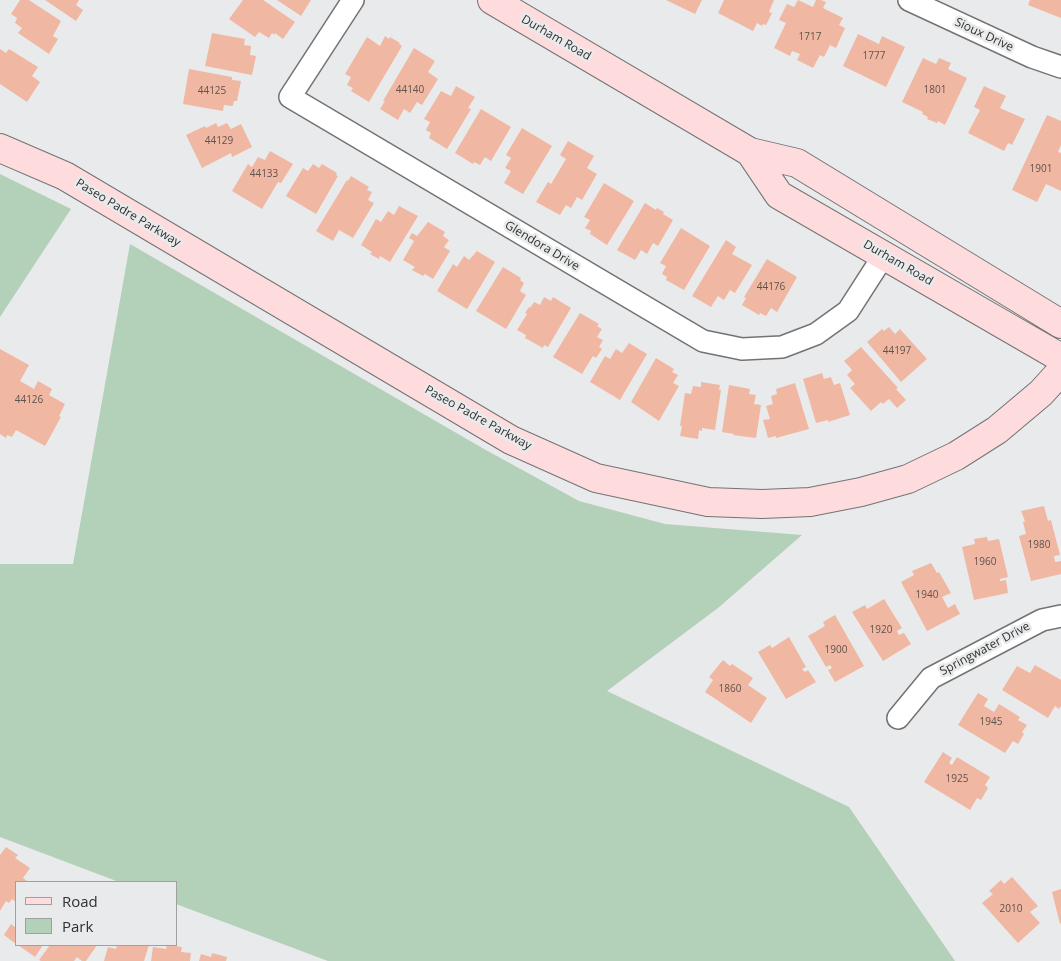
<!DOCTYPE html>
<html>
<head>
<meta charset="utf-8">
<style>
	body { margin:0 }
	#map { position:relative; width:1061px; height:961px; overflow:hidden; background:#e9eaeb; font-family:"Open Sans",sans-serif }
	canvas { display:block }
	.legend { position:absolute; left:15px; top:881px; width:162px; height:65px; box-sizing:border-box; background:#e9eaeb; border:1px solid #9fa0a0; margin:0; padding:6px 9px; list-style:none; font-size:15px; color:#303030 }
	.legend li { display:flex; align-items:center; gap:10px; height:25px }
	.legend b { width:25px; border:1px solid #9fa0a0 }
</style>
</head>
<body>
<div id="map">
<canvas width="1061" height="961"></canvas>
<ul class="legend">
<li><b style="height:6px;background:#fedbdd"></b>Road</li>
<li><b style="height:14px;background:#b3d0b8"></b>Park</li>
</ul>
</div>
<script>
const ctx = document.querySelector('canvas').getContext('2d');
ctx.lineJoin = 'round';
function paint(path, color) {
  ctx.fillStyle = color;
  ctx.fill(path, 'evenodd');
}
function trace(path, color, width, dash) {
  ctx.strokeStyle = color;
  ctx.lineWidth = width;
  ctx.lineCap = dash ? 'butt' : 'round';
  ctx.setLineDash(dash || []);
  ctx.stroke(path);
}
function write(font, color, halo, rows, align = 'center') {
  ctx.font = font + ' "Open Sans",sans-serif';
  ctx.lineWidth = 5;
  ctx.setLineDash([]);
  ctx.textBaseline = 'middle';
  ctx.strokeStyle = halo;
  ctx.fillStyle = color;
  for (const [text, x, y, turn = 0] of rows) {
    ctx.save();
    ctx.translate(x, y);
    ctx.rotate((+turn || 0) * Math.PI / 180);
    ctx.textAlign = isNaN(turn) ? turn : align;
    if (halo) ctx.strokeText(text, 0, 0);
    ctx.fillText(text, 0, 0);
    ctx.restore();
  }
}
paint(new Path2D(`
	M0,174L71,209L0,317Z
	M130,244L484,449L579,501L665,524L802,535L718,608L607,691L849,807L955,961H328L176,904V882H119L0,837V564H73Z`), '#b3d0b8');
paint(new Path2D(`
	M20,0H29L61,21L53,36L58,39L49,54L18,33L22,28L15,23L17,18L11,14Z
	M45,0H79L76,5L83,10L76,21Z
	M243,0H263L295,22L283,39L275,33L274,35L272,33L269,38L259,32L255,37L229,19Z
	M277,0H311L301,16Z
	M666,0H702L695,14Z
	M724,0H774L769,12L772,13L766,25L763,24L762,26L757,23L753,31L718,13Z
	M798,0L813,7L816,0H821L826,2L823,8L843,18L839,25L845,28L836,48L830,45L824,57L820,55L813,68L797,60L800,54L792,51L790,56L774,48L786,23L779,20L787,4L794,7Z
	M1030,0H1061V18L1028,5Z
	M212,33L245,39L244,45L251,46L250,55L256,56L252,75L205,66Z
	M858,34L879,44L882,36L905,47L886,87L843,66Z
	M385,36L389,39L390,37L400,43L399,44L402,46L369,102L351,91L353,88L347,85L351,77L345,74L367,37L380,46Z
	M414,48L435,61L428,72L438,79L422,105L417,102L410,113L404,109L398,120L380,109L385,101H383Z
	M0,49L6,53L9,49L38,67L32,76L40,82L27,102L0,84Z
	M923,58L936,64L939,58L951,63L948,69L967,78L945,125L938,121L937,123L927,119L928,117L922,114L923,112L902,102Z
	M189,69L232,77V80L241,81L237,101H234L233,106L224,105L223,111L183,104Z
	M456,86L475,97L468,108L471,109L447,149L429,138L431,133L426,130L430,122L424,119L441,91L451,96Z
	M984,86L1006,96L1000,108L1025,119L1012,145L1008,143L1004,151L968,133L980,110L974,107Z
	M481,109L511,127L491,161L485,157L480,165L474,162L473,164L455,153Z
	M1047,115L1061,121V145L1058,152L1061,153V191L1046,184L1037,202L1012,190Z
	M216,123L218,127L227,123L231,129L241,124L252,147L232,157L231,153L202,168L186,135L205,126L206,128Z
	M522,128L552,146L523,194L504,183L511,171L505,168L511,158L506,155Z
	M568,141L594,156L587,168L597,174L582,200L577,197L571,208L566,205L560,215L536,202L548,182L551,184L566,159L560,155Z
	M270,151L293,164L281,183L278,182L262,209L232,191L248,164L252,167L258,157L265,160Z
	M313,164L319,168L322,164L337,173L336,175L338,176L316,214L286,196L303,168L308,171Z
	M351,176L369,187L367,190L372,192L368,200L374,203L353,238L339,230L333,241L316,231L347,180L348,181Z
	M604,183L634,201L607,245L590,234L591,231L585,228L590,220L584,217Z
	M645,203L656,210L657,208L664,212L663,214L673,220L658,246L653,243L647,254L641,250L635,260L617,250Z
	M399,206L418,216L390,262L380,256L379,259L370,254L372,252L361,245L376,219L381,222L388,211L394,215Z
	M428,222L445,232L443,236L449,240L444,247L450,251L433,279L425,274L423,276L412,270L415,267L403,260L414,241L409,238L412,233L417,236Z
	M681,228L710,246L684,290L666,280L667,277L662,274L666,266L660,263Z
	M726,240L736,247L732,254L752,265L735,293L730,290L724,300L718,296L711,307L692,296Z
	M477,251L495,262L467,309L437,291L453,264L457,267L464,256L469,260Z
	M767,259L797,277L777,312L771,308L766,316L760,313L759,315L742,305L746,298L744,297Z
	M503,267L521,278L520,280L524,283L520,291L526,295L506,329L476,311Z
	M544,297L551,301L553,297L571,308L548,347L544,345L543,348L525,338L526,335L517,330L527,314L525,313L529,307L530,308L534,302L540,305Z
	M580,313L599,324L597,326L602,329L597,337L603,340L599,347L602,349L596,358L593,356L582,374L553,357Z
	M889,327L895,334L900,329L927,359L901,382L867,342L882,329L884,331Z
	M629,343L647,354L620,400L590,382L605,356L610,359L616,349L622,353Z
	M861,347L898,388L896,389L906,400L897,408L889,399L883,404L881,402L871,411L850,388L855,384L847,375L852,370L844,361Z
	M0,349L29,365L20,381L34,389L38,381L52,389L49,395L65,404L59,416L61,417L45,446L16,430L12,437L7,435L6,438L0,434Z
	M656,358L674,369L672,372L678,375L673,383L679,386L659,421L631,402Z
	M822,373L824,379L831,377L834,385L840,383L850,415L828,422V420L816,423L803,379Z
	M701,382L720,385L719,390H721L715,430L702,428V431L699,430L698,439L680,436L682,426H680L685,393L691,394L693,386L701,387Z
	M795,383L809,429L776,438V436L768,438L763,420L770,419L766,406L773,404L771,396L777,394L776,389Z
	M729,385L750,389L749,394L756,395L754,404L761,405L756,438L733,435L734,434L722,432Z
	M1044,506L1048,521L1051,520L1060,555L1054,556L1055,562L1061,561V574L1031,581L1019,536L1026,534L1023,522L1025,521L1021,511Z
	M987,537L988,541L999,539L1008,577L1000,579V581L1006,580L1008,593L974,600L962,547L975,544L974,539Z
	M931,563L937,573L939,572L951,593L942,597L948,608L955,604L960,614L927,631L901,582L914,575L912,571Z
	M884,599L902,628L897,631L899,635L904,633L911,644L883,661L852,612L865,605L867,609Z
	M835,615L864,666L835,682L828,670L832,668L830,665L826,667L808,636L825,626L823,622Z
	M789,637L806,667L802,669L805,672L808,670L816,682L786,699L758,652L770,645L772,648Z
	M723,660L730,666L732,664L753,678L748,685L767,698L751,723L705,692L713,680L709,677Z
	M1035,665L1061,680V706L1059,709L1055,706L1048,718L1002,690L1017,666L1030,673Z
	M978,693L988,699L984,706L994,712L999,704L1020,717L1018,720L1027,725L1022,732L1024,734L1018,744L1013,741L1005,753L958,725Z
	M943,752L952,758L949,763L952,765L957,757L990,777L985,785L988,788L981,800L977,798L970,810L924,782Z
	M6,847L18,855L15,858L30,868L23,878L28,882H16V902L12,899L9,903L6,901L0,911V855Z
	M1012,877L1038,906L1030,912L1040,923L1018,943L982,903L993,894L989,891L1001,880L1004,884Z
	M1061,889V923L1060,924L1052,892Z
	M11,924L16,928V944L4,935Z
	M18,945H43L35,957Z
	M50,945H97L86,961H82L77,957L74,961H41L39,960Z
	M117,945H149L144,961H104L108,947L116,949Z
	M167,945L182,947L181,952L191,953L190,961H151L153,947L166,949Z
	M212,953L227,957L226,961H199L201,954L211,957Z`), '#f0b8a3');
const minor = new Path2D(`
	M353,0L290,97L703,341L742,349L782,347L816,334L848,311L884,255
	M909,0L1032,57L1061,67
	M898,718L931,678L1042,620L1061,616`);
const secondary = new Path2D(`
	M492,0L750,152L797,163L1061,324
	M0,148L65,176L511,440L596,478L708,502L762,504L810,502L861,492L908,479L956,456L997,430L1041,393L1061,371
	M750,152L779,195L1061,358`);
trace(minor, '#737374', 24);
trace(secondary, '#737374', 30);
trace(minor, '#fff', 21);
trace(secondary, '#fedbdd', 28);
write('10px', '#60524d', null, [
	["1717",810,37],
	["1777",874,56],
	["44140",410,90],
	["1801",935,90],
	["44125",212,91],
	["44129",219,141],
	["1901",1041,169],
	["44133",264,174],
	["44176",771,287],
	["44197",897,351],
	["44126",29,400],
	["1980",1039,545],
	["1960",985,562],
	["1940",927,595],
	["1920",881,630],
	["1900",836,650],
	["1860",730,689],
	["1945",991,722],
	["1925",957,779],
	["2010",1011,909]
]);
write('12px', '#303030', '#e9eaeb', [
	["Sioux Drive",984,35,25],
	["Durham Road",556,38,30],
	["Paseo Padre Parkway",128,213,31],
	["Glendora Drive",542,246,31],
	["Durham Road",898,263,30],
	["Paseo Padre Parkway",478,418,29],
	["Springwater Drive",985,649,-28]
]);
</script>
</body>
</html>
